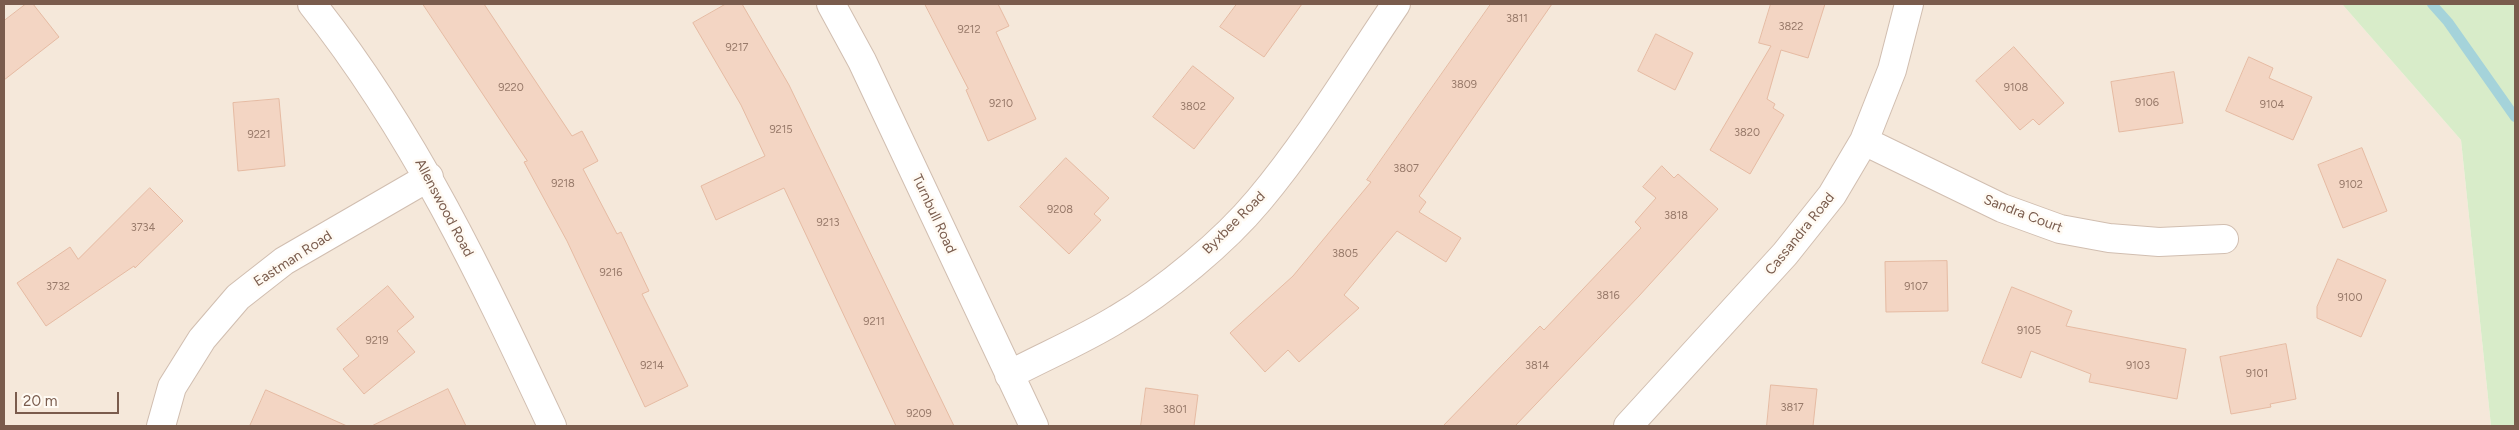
<!DOCTYPE html>
<html>
<head>
<meta charset="utf-8">
<style>
	body { margin:0 }
	#map { position:relative; width:2519px; height:430px; overflow:hidden; background:#fdf6ec; font-family:Figtree,sans-serif }
	canvas { display:block }
	.frame { position:absolute; inset:0; border:5px solid #7a5c4d; pointer-events:none }
	.scale { position:absolute; left:15px; top:392px; width:104px; height:22px; box-sizing:border-box; border:2px solid #7a5c4d; border-top:0; padding-left:6px; font-size:15px; line-height:18px; white-space:nowrap; color:#7a5c4d; -webkit-text-stroke:4px #fffaf3; paint-order:stroke }
</style>
</head>
<body>
<div id="map">
<canvas width="2519" height="430"></canvas>
<div class="frame"></div>
<div class="scale">20 m</div>
</div>
<script>
const ctx = document.querySelector('canvas').getContext('2d');
ctx.lineJoin = 'round';
function paint(path, color) {
  ctx.fillStyle = color;
  ctx.fill(path, 'evenodd');
}
function trace(path, color, width, dash) {
  ctx.strokeStyle = color;
  ctx.lineWidth = width;
  ctx.lineCap = dash ? 'butt' : 'round';
  ctx.setLineDash(dash || []);
  ctx.stroke(path);
}
function write(font, color, halo, rows, align = 'center') {
  ctx.font = font + ' Figtree,sans-serif';
  ctx.lineWidth = 5;
  ctx.setLineDash([]);
  ctx.textBaseline = 'middle';
  ctx.strokeStyle = halo;
  ctx.fillStyle = color;
  for (const [text, x, y, turn = 0] of rows) {
    ctx.save();
    ctx.translate(x, y);
    ctx.rotate((+turn || 0) * Math.PI / 180);
    ctx.textAlign = isNaN(turn) ? turn : align;
    if (halo) ctx.strokeText(text, 0, 0);
    ctx.fillText(text, 0, 0);
    ctx.restore();
  }
}
paint(new Path2D(`
	M4,4H2342L2461,140L2491,426H4Z`), '#f5e8da');
paint(new Path2D(`
	M2342,4H2515V426H2491L2461,140Z`), '#d8ecc9');
trace(new Path2D(`
	M2432,4L2448,22L2515,117`), '#a5d3da', 10);
const building = new Path2D(`
	M26,4H33L59,37L4,80V21Z
	M423,4H484L572,136L582,131L598,161L583,169L617,234L621,232L649,291L642,294L688,386L645,407L567,241L524,162L527,161Z
	M726,4H742L789,85L954,426H896L784,188L716,220L701,186L765,156L741,105L693,23Z
	M925,4H998L1009,26L996,32L1036,119L988,141L966,90L968,89Z
	M1237,4H1302L1264,57L1220,27Z
	M1491,4H1552L1419,196L1426,202L1419,212L1461,238L1446,262L1397,231L1344,295L1359,308L1299,362L1288,350L1265,372L1230,333L1293,276L1371,182L1367,180Z
	M1771,4H1825L1808,58L1781,50L1767,99L1775,104L1773,108L1784,115L1750,174L1710,150L1771,46L1759,43Z
	M1656,34L1693,53L1675,90L1638,71Z
	M2014,47L2064,103L2039,125L2033,119L2020,130L1976,81Z
	M2249,57L2273,68L2269,78L2312,97L2293,140L2226,111Z
	M1193,66L1234,98L1194,149L1153,117Z
	M2174,72L2183,123L2119,132L2111,82Z
	M279,99L285,166L238,171L233,103Z
	M2362,148L2387,211L2343,228L2318,165Z
	M1066,158L1109,198L1094,214L1101,220L1069,254L1020,207Z
	M1662,166L1674,178L1678,174L1718,209L1639,296L1515,426H1443L1540,326L1544,330L1641,228L1635,222L1656,198L1643,187Z
	M150,188L183,221L135,268L134,266L46,326L17,283L70,247L78,259Z
	M2338,259L2386,280L2361,337L2317,318V307Z
	M1947,261L1948,311L1886,312L1885,262Z
	M388,286L414,317L397,331L415,352L364,394L343,369L359,356L337,329Z
	M2012,287L2072,311L2066,326L2186,349L2177,399L2089,382L2091,374L2031,351L2021,378L1982,363Z
	M2286,344L2296,399L2270,404L2271,407L2231,414L2220,357Z
	M1771,385L1817,389L1813,426H1767Z
	M1146,388L1198,395L1194,426H1141Z
	M448,389L466,426H372Z
	M266,390L347,426H250Z`);
paint(building, '#f3d5c3');
trace(building, '#e6bba3', 1);
const street = new Path2D(`
	M312,4C414,132 483,279 552,426
	M831,4L862,61L1034,426
	M1864,141L2002,208L2060,229L2109,238L2159,242L2224,239
	M1009,375C1045,356 1083,340 1117,319C1165,291 1224,242 1259,200C1310,139 1352,69 1396,4
	M161,426L172,387L202,339L238,297L284,261L429,177
	M1628,426L1785,254L1832,195L1864,141L1892,70L1909,4`);
trace(street, '#d1beb0', 30);
trace(street, '#fff', 28);
write('11px', '#987a6a', null, [
	["3811",1517,19],
	["3822",1791,27],
	["9212",969,30],
	["9217",737,48],
	["3809",1464,85],
	["9220",511,88],
	["9108",2016,88],
	["9106",2147,103],
	["9210",1001,104],
	["9104",2272,105],
	["3802",1193,107],
	["9215",781,130],
	["3820",1747,133],
	["9221",259,135],
	["3807",1406,169],
	["9218",563,184],
	["9102",2351,185],
	["9208",1060,210],
	["3818",1676,216],
	["9213",828,223],
	["3734",143,228],
	["3805",1345,254],
	["9216",611,273],
	["3732",58,287],
	["9107",1916,287],
	["3816",1608,296],
	["9100",2350,298],
	["9211",874,322],
	["9105",2029,331],
	["9219",377,341],
	["9214",652,366],
	["3814",1537,366],
	["9103",2138,366],
	["9101",2257,374],
	["3817",1792,408],
	["3801",1175,410],
	["9209",919,414]
]);
write('14px', '#7a5c4d', '#fffaf3', [
	["Allenswood Road",444,208,62],
	["Turnbull Road",934,214,65],
	["Sandra Court",2023,214,21],
	["Byxbee Road",1234,223,-45],
	["Cassandra Road",1800,234,-51],
	["Eastman Road",293,259,-33]
]);
</script>
</body>
</html>
